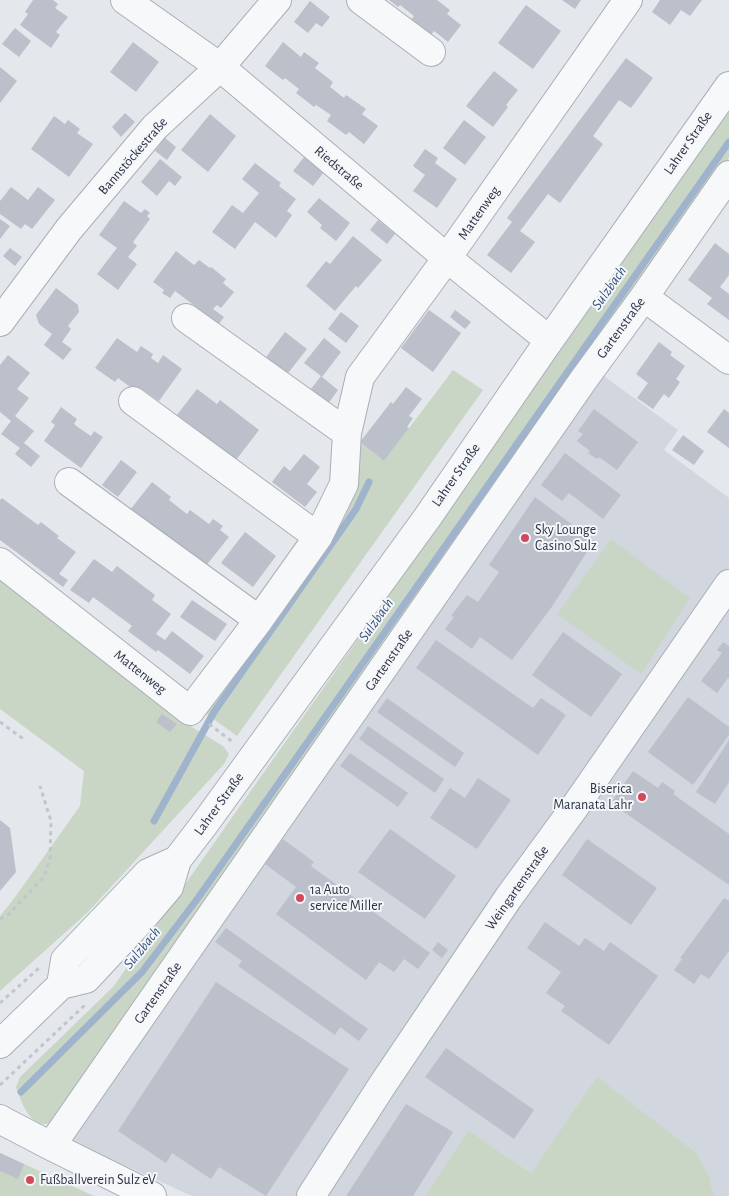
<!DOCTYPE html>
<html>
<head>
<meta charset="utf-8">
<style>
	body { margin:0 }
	canvas { display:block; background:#e4e7ec }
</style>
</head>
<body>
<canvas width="729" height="1196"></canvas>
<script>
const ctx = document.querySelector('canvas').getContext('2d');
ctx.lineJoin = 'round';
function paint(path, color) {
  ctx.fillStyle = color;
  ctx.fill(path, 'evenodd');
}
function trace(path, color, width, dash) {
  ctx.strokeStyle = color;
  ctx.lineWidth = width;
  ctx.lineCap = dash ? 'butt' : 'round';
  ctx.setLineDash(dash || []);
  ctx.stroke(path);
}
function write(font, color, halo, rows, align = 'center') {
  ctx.font = font + ' "Alegreya Sans",sans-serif';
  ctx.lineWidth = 4;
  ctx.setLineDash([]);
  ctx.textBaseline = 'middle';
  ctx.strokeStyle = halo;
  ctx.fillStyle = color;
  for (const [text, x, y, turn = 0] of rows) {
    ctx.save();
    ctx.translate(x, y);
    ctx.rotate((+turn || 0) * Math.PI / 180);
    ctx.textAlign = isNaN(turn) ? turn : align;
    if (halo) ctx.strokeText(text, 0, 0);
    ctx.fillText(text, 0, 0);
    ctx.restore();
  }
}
paint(new Path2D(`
	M601,374L678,430L664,450L729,498V1196H714L709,1176L597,1078L531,1173L468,1130L425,1196H192L71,1141Z`), '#d2d6de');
paint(new Path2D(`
	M729,109V158L54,1122C51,1123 49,1124 46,1124C28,1125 21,1100 16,1087L20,1077L113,987L140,949L233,816L465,488L587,310Z
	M453,370L483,390L237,736L201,710L360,442L384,461Z
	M611,539L690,598L641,674L557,614Z
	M0,578L192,727L223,746L229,754L224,764L88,912L0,991V916L13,900L80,806L84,771L0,709Z
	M597,1077L695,1152L709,1176L714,1196H425L468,1130L531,1173Z
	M0,1153L94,1196H0Z`), '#c9d6c5');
trace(new Path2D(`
	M154,821L214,712L356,509L369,482
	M21,1092L142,972L198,898L729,142`), '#9fb4cc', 7);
paint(new Path2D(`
	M33,0H53L58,4L55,8L68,17L56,32L60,35L51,48L20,25L28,14L25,12Z
	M389,0H437L450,10L447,14L461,25L448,42L434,31L431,35L411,20L414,16L400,5L398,7Z
	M562,0H581L575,9Z
	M660,0H702L690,16L681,10L670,25L652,12Z
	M310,1L330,17L322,27L316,23L308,33L294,22Z
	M526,5L561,31L533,69L498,43Z
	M15,28L31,41L19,57L2,44Z
	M133,42L159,62L136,92L110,72Z
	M283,42L301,57L304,52L319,63L315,68L333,82L330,87L344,98L346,95L366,109L362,114L378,126L364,144L349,132L346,135L327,121L331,115L316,105L314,107L296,93L299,89L285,78L283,80L265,66Z
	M626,58L653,78L631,108L619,100L593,136L603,144L560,203L548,194L520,231L535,242L511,273L487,255L512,222L507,218Z
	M0,67L17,81L0,103Z
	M494,71L518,90L506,105L508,107L493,127L466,106Z
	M125,113L135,122L121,137L112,127Z
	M210,114L236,136L208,172L181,150Z
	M54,116L65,124L68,120L80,129L77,133L93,144L69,177L31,149Z
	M464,120L486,137L465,165L443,148Z
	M165,138L176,147L167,160L155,151Z
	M425,149L438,158L435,163L457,179L437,208L413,191L425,175L413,166Z
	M304,157L324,172L313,186L293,171Z
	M160,159L182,177L175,186L169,181L157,196L141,182Z
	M255,163L281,183L279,186L296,199L287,211L292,215L276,238L255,222L235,249L212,232L232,205L243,213L259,193L242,179Z
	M11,187L28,200L38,187L55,200L32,229L25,224L21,229L0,214V201Z
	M319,198L350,223L336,241L320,228L322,225L307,212Z
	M124,201L141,213L145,209L150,213L147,216L150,219L133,242L137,246L128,257L137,264L118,290L97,274L117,248L99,235Z
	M0,219L10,226L0,239Z
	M378,220L395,234L387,244L370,230Z
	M353,236L382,260L358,288L356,286L335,311L306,286L326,261L330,264Z
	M715,243L729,254V275L720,287L729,294V320L707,304L712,298L688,280Z
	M10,248L22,257L15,266L3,256Z
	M176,251L194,265L199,260L210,268L211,267L226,279L223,283L234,292L221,308L217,305L213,309L224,317L219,324L175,291L170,298L162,293L164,290L153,282Z
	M56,288L78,305L79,312L68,326L71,329L62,342L72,349L63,360L44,345L52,334L39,324L36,315Z
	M429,310L461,333L433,372L401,348Z
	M455,310L471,322L465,329L450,317Z
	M341,312L359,326L346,343L328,329Z
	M285,332L307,349L285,377L263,361Z
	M117,338L137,352L141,346L153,354L151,358L158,363L163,355L182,369L159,401L140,388L137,392L118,378L115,382L95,368Z
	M324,338L341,352L322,377L338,390L325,408L307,394L321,376L304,363Z
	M659,342L672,352L670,355L685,366L676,379L680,382L669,398L664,394L653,409L637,398L648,383L636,374Z
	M8,355L30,373L17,389L29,398L15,416L34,431L24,443L40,456L31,467L15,454L20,448L1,434L11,421L0,412V365Z
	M406,387L422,399L409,416L413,418L407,427L409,428L384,461L360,442L391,402L393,404Z
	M197,389L217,404L220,400L259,430L236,460L177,415Z
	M61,407L77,419L74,424L79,428L91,436L94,431L103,437L81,468L44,441L55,425L51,422Z
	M594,409L638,442L617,470L599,457L597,459L588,453L590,451L577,441L583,434L578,431Z
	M724,409L729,413V448L707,432Z
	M683,435L704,451L694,465L672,450Z
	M565,453L621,495L603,519L569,493L562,501L541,485Z
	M304,454L320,467L307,484L317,492L305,507L272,482L284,466L290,471Z
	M121,460L137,472L118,497L102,485Z
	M152,482L171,497L169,500L187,514L190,510L209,524L213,519L223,526L220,530L229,537L205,567L130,510Z
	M535,497L594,541L551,608L512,660L480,637L472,649L445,629L454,617L451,616L467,595L478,602L499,572L489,565Z
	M2,498L38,525L41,522L59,536L57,538L76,552L59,574L68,580L63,587L0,540V500Z
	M245,532L276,556L253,587L221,563Z
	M94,559L112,572L117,566L155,595L152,600L171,614L156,634L165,640L172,631L204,656L190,674L158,650L156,652L128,631L132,626L93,597L89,603L70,590Z
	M192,600L227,624L215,641L180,617Z
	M563,632L622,674L591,717L532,675Z
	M436,640L533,708L541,698L566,715L538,755L416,668Z
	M723,642L729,646V679L728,678L717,693L701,681L722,653L717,650Z
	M688,697L729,727V735L693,785L648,752Z
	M387,698L464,753L455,767L377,712Z
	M162,714L177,724L170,732L156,722Z
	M368,726L444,779L435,793L359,739Z
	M729,740V782L715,804L696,792Z
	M350,753L408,793L398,807L340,766Z
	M633,771L658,788L662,782L675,791L673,794L729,834V885L611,803Z
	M478,778L511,800L477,849L430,818L450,788L465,798Z
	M0,820L10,828L16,872L0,891Z
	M390,829L456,876L425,919L358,872Z
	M283,839L314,862L311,866L430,953L418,969L404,959L394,972L379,962L366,980L276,914L296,887L265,864Z
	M587,839L657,888L631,925L562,875Z
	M724,898L729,901V951L709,979L701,974L694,984L674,970L682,959L680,958Z
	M545,922L579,946L585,938L604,951L610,942L658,976L609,1045L561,1011L565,1006L546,993L561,972L527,948Z
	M226,928L368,1029L359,1041L340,1027L335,1035L238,966L242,961L215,942Z
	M438,942L448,950L442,958L432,950Z
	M216,982L349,1069L266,1196L219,1167L211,1179L172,1153L166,1163L118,1131Z
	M446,1048L534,1110L514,1139L425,1077Z
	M406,1104L453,1132L413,1196H346Z
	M0,1153L24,1164L18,1179L0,1171Z`), '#bbc0ca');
const minor = new Path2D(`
	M125,0L220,67L447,258L549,340
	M361,0L431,52
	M644,297L729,360
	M186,318L347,433
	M0,322L69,229L155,127L220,67L277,0
	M133,401L318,537
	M69,482L259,620
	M0,562L190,711L259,620L318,537L344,484L347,433L360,377L447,258L628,0
	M61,985L65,960L148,873L177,860
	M0,1044L61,985L86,979L141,920L169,887L177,860L203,826L427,518L544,348L729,86
	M0,1119L3,1121L51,1146L152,1196
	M51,1146L584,379L644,297L729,175
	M311,1196L383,1084L509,897L574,808L729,584`);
trace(minor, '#a9aeb7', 30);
trace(new Path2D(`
	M0,722L25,740
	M209,724L234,743
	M0,919L7,916L44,877L50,858L51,821L40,786
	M0,1003L39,968
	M0,1085L85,1005`), '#c2c5cb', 3, [4, 4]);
trace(minor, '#f7f8fa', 28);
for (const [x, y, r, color] of [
	[525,538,5,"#d1495b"],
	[642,797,5,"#d1495b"],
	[300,898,5,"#d1495b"],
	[30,1180,5,"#d1495b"]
]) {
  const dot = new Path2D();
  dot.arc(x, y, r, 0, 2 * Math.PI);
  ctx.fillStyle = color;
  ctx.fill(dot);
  trace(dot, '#f4f6f9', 2);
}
write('14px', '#2b3445', '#f4f6f9', [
	["Lahrer Straße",688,143,-55],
	["Bannstöckestraße",133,156,-49],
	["Riedstraße",339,168,40],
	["Mattenweg",479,213,-55],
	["Gartenstraße",621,328,-54],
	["Lahrer Straße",456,475,-55],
	["Gartenstraße",389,660,-55],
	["Mattenweg",140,672,38],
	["Lahrer Straße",219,804,-54],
	["Weingartenstraße",517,888,-55],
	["Gartenstraße",158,993,-55]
]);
write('14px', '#2b3445', '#f4f6f9', [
	["Sky Lounge",535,530],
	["Casino Sulz",535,546],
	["Biserica",632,789,"right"],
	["Maranata Lahr",632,805,"right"],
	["1a Auto",310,890],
	["service Miller",310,906],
	["Fußballverein Sulz eV",40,1180]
], 'left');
write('italic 15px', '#34527a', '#f4f6f9', [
	["Sulzbach",609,288,-55],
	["Sulzbach",376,620,-55],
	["Sulzbach",142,948,-51]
]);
</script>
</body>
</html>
